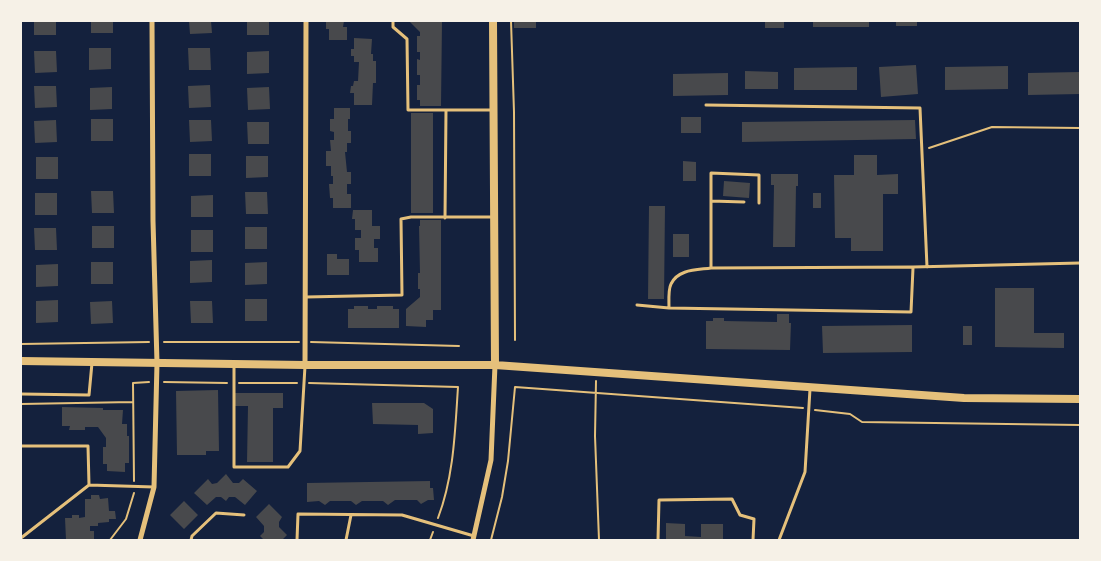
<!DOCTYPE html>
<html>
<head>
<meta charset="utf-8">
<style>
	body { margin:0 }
	#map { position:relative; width:1101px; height:561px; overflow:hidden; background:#14213d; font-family:"Sofia Sans Condensed",sans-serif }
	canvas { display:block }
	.frame { position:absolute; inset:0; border:22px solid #f6f1e7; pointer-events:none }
</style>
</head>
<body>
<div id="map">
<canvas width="1101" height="561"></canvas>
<div class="frame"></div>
</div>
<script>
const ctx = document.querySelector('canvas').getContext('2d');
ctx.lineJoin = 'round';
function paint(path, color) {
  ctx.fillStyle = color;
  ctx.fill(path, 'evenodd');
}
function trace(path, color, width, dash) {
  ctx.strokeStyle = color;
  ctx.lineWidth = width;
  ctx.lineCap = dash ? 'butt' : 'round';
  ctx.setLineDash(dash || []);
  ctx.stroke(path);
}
paint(new Path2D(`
	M34,21H56V35H34Z
	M91,21H113V33H91Z
	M189,21H211L212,33L190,34Z
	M247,21H269V35H247Z
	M326,21H344L343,27H347V40H329V29H326Z
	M409,21H442L441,106H420V100H417V85H420V75H417V59L420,60V52H417V36H420V32Z
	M514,21H536V28H514Z
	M765,21H784V28H765Z
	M813,21H869V27H813Z
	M896,21H917V26H896Z
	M354,38L372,39L371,54H373V61H376V83H373L372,105H354V93H350L351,86H353L354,81H358L359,62H354V56H351V49H354Z
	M89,48H111V69L89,70Z
	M188,48H210L211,70H189Z
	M34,51H56L57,72L35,73Z
	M269,51V73L247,74V52Z
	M916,65L918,94L881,97L879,67Z
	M1008,66V89L945,90V67Z
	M857,67V90H794V68Z
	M745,71L778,72V89H745Z
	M1080,72V94L1028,95V73Z
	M728,73V95L673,96V74Z
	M210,85L211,107L189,108L188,86Z
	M34,86H56L57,107L35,108Z
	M112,87V109L90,110V88Z
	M269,87L270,109L248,110L247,88Z
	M334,108H350V119H348V131H351V143H347V152H345L347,172H351V184H347V194H351V208H333V198H330L329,184H333V176H331V166H326V151H331L330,140H334V132L330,131V119H334Z
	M411,113H433V213H411Z
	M681,117H701V133H681Z
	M91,119H113V141H91Z
	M56,120L57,142L35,143L34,121Z
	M189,120H211L212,141L190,142Z
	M915,120L916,139L742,142V122Z
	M247,122H269V144H248Z
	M189,154H211V176H189Z
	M854,155H877V175L898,174V194H883V251H851V238H835L834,175H854Z
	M246,156H268V177L246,178Z
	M36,157H58V179H36Z
	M683,161L696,162V181H683Z
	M771,174H798V186H796L795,247H773L774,185H771Z
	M724,181L750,183L749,198L723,196Z
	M91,191H113L114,213H92Z
	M245,192H267L268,214H246Z
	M35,193H57V215H35Z
	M813,193H821V208H813Z
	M213,195V217H191V196Z
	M649,206H665L664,299H648Z
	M353,210H372V226H380V239H374V248H378V262H359V250H355V238H361V230H355V219H352Z
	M420,220H441V310H433V320H426V327L406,326V309L420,297V289H418V273H420L419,226H420Z
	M92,226H114V248H92Z
	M245,227H267V249H245Z
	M34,228H56L57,250H35Z
	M191,230H213V252H191Z
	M673,234H689V257H673Z
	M327,254H337V259H349V275H327Z
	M212,260V282L190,283V261Z
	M91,262H113V284H91Z
	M267,262V284L245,285V263Z
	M58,264V286L36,287V265Z
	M995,288H1034V333H1064V348L995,347Z
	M245,299H267V321H245Z
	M58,300V322L36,323V301Z
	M112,301L113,323L91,324L90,302Z
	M190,301H212L213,323H191Z
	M354,306H368V309H377V306H393V309H399V328H348V309H354Z
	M777,314H789V323H791L790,350L706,349V321H713V318H724V321L777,322Z
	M912,325V352L823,353L822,326Z
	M963,326H972V345H963Z
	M218,390L219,451H206V455H177L176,391Z
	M235,393H283V408H273V462H247L248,406H235Z
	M372,403H424L433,409V433L418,434V425L373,424Z
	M62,407L103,408V410H123L122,424H127V436H129V463H125V472L107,471V464H103V447H106V438L98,427H85V430H69L70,426H62Z
	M226,474L233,483H239L243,479L257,491L245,505L235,497H229L226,501L221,497H216L207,505L194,493L208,479L212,484L217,483Z
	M430,481V488H433L434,500H428L421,504L417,500H395L388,505L383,501H362L356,505L351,501H330L325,505L319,501L307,502V483Z
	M91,495H99L100,499L108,498L109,511H115L116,519H109V522L98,523V526H90V531H94V539L66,540L65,518H72V515H79V518L85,517V499H91Z
	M184,501L198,515L184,529L170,515Z
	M269,504L282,517L279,522V527L287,535L282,540H264L260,536L264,532V526L256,517Z
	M666,523L685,524V536L701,537V524H723V540H666Z`), '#48494c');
trace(new Path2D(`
	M511,21L514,112L515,340
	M929,148L992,127L1080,128
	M164,342H299
	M311,342L459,346
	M21,344L149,342
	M596,381L595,436L599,540
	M164,382L227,383
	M239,383H297
	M309,383L458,387C455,431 454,476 438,518
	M21,404L133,402
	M815,410L850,414L862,422L1080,425
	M134,481L133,383L149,382
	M110,540L126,519L134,493
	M430,540L433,532
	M491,540L502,497L508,461L515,387L803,408`), '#e5c07b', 2);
trace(new Path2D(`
	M393,21V27L407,39L408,110H492
	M706,105L920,108L927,267
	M711,201L744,202
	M445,218L446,110
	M711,268V173L759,175V203
	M306,297L402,295L401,219L411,217H494
	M637,305L669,308C669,301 668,290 671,284C678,269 697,270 711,268L913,267L1080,263
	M669,308L911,312L913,268
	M234,364V467H288L300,451L305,366
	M21,394L89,395L92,363
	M21,446H88L89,485
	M21,538L89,485L154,487
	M191,540L192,536L216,513L244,515
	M297,540L298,514L402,515L474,536
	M346,540L351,515
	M658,540L659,500L732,499L740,515L754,519L753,540
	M779,540L805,472L810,389`), '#e5c07b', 3);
trace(new Path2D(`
	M305,365L306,21
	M140,540L154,487L157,363L153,221L152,21
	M473,540L491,460L495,365`), '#e5c07b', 5);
trace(new Path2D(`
	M493,21L495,365
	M21,361L305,365H495L964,398L1080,399`), '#e5c07b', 8);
</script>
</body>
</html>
